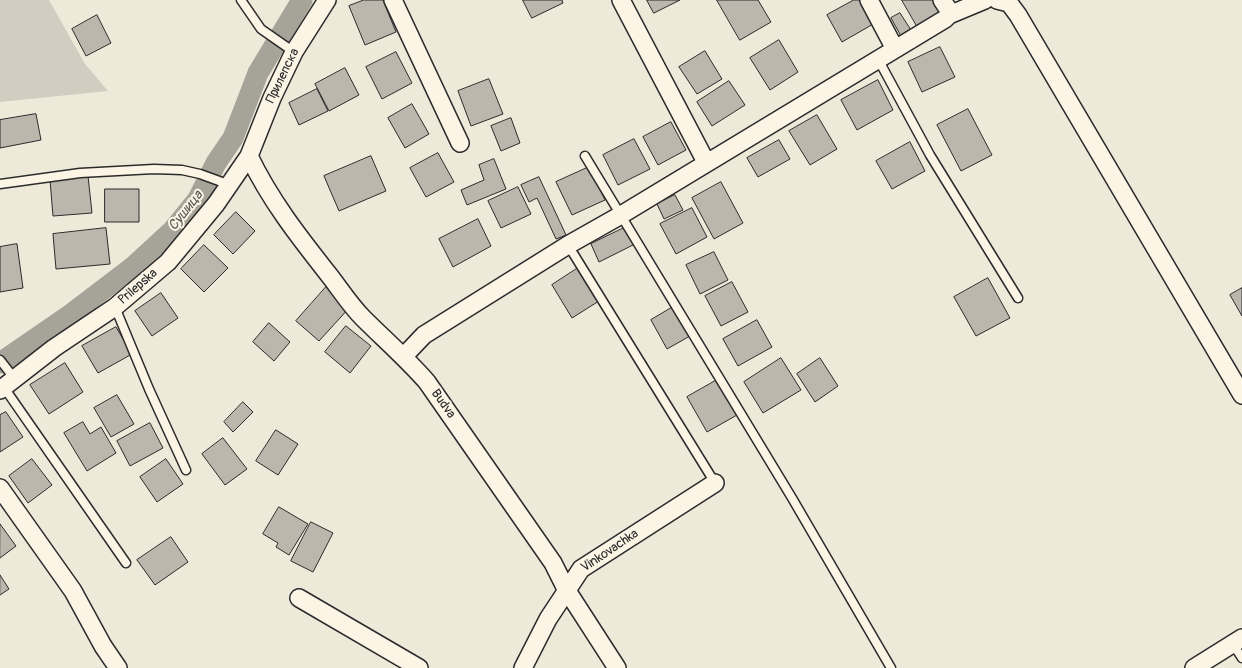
<!DOCTYPE html>
<html>
<head>
<meta charset="utf-8">
<style>
	body { margin:0 }
	canvas { display:block; background:#efe9da }
</style>
</head>
<body>
<canvas width="1242" height="668"></canvas>
<script>
const ctx = document.querySelector('canvas').getContext('2d');
ctx.lineJoin = 'round';
function paint(path, color) {
  ctx.fillStyle = color;
  ctx.fill(path, 'evenodd');
}
function trace(path, color, width, dash) {
  ctx.strokeStyle = color;
  ctx.lineWidth = width;
  ctx.lineCap = dash ? 'butt' : 'round';
  ctx.setLineDash(dash || []);
  ctx.stroke(path);
}
function write(font, color, halo, rows, align = 'center') {
  ctx.font = font + ' Pangolin,sans-serif';
  ctx.lineWidth = 4;
  ctx.setLineDash([]);
  ctx.textBaseline = 'middle';
  ctx.strokeStyle = halo;
  ctx.fillStyle = color;
  for (const [text, x, y, turn = 0] of rows) {
    ctx.save();
    ctx.translate(x, y);
    ctx.rotate((+turn || 0) * Math.PI / 180);
    ctx.textAlign = isNaN(turn) ? turn : align;
    if (halo) ctx.strokeText(text, 0, 0);
    ctx.fillText(text, 0, 0);
    ctx.restore();
  }
}
paint(new Path2D(`
	M0,0H49L85,64L108,91L0,102Z`), '#d2cdc0');
trace(new Path2D(`
	M0,363L67,317L134,266L172,231L198,199L216,163L233,138L258,73L302,0`), '#a6a399', 21);
const building = new Path2D(`
	M364,0H383L396,32L365,45L349,6Z
	M523,0H562L563,3L532,18Z
	M647,0H680L654,13Z
	M717,0H758L771,22L740,40Z
	M854,0H862L875,23L842,42L827,15Z
	M902,0H938L944,10L917,26Z
	M900,13L911,30L901,36L891,18Z
	M97,15L111,43L86,56L72,29Z
	M779,40L798,72L770,90L750,58Z
	M940,47L955,77L922,92L908,62Z
	M705,51L722,79L697,94L679,67Z
	M396,52L412,83L382,99L366,67Z
	M345,68L359,95L329,111L315,84Z
	M489,79L503,114L471,126L458,91Z
	M878,80L893,110L857,130L841,100Z
	M729,81L745,105L712,126L697,102Z
	M317,89L328,111L299,125L289,103Z
	M412,104L429,134L405,148L388,118Z
	M968,109L992,155L961,171L937,125Z
	M36,114L41,140L0,148V120Z
	M817,115L837,149L810,165L789,131Z
	M511,118L520,143L501,151L491,126Z
	M671,122L686,150L658,165L643,137Z
	M634,139L650,169L618,185L603,155Z
	M779,140L790,159L758,177L747,158Z
	M910,142L925,171L892,189L876,161Z
	M438,153L454,182L426,197L410,168Z
	M371,156L386,191L339,211L324,176Z
	M494,159L506,189L467,205L461,190L484,180L479,165Z
	M589,167L605,200L572,215L556,182Z
	M88,176L92,213L53,216L50,180Z
	M539,177L566,235L556,239L537,198L529,202L521,185Z
	M721,182L743,223L714,239L692,198Z
	M518,187L531,214L501,228L488,201Z
	M105,189H139V222H105Z
	M675,195L683,210L664,219L657,204Z
	M692,208L707,237L676,254L660,224Z
	M236,212L255,231L233,254L214,235Z
	M478,219L491,246L453,267L439,239Z
	M626,227L635,244L599,262L591,244Z
	M106,228L110,264L56,269L53,234Z
	M17,244L23,288L0,292V247Z
	M204,245L228,268L204,292L181,269Z
	M714,252L728,280L700,294L686,265Z
	M578,268L599,301L572,318L552,285Z
	M988,278L1010,318L976,336L954,297Z
	M732,282L748,312L721,326L705,296Z
	M327,286L350,307L319,341L296,321Z
	M1242,288V316L1230,295Z
	M161,293L178,318L152,336L135,311Z
	M673,307L690,336L667,349L651,320Z
	M757,320L772,347L738,366L723,339Z
	M269,323L290,342L274,361L253,342Z
	M346,326L371,346L350,373L325,352Z
	M116,327L132,354L98,373L82,346Z
	M781,358L801,390L763,413L744,382Z
	M820,358L838,386L815,402L797,374Z
	M65,363L83,392L49,414L30,385Z
	M717,380L737,415L707,432L687,397Z
	M117,395L134,424L111,437L94,408Z
	M243,402L253,412L233,432L224,422Z
	M6,412L23,437L0,452V415Z
	M83,422L90,434L101,427L116,453L87,471L64,433Z
	M150,423L163,448L130,466L117,441Z
	M276,430L298,444L278,475L256,461Z
	M223,438L247,469L225,485L202,454Z
	M32,459L52,485L28,503L9,476Z
	M166,459L183,484L157,502L140,477Z
	M279,507L308,524L289,555L276,547L278,543L263,534Z
	M311,522L333,533L313,572L291,561Z
	M0,524L16,546L0,558Z
	M171,537L188,562L155,585L137,560Z
	M0,575L9,589L0,595Z`);
paint(building, '#bcb7ac');
trace(building, '#2b2b2b', 1);
const service = new Path2D(`
	M241,0L261,29L294,52
	M878,59L930,155L1018,298
	M585,156L792,498L891,668
	M0,184L80,173L154,169L182,170L200,174L230,185
	M568,245L715,483
	M115,307L149,389L186,470
	M0,360L14,378
	M3,386L126,563
	M1233,644L1242,658`);
const minor = new Path2D(`
	M393,0L460,143
	M621,0L706,162
	M869,0L895,49
	M997,0L1009,3L1018,15L1242,395
	M949,15L985,0
	M249,156C270,200 299,237 329,275C340,289 350,305 363,318C384,339 407,359 427,382L553,563L566,589L617,668
	M404,356L424,335L568,245L621,215L945,19L949,15L948,9L942,0
	M0,390L54,348L115,307L168,262L216,204L249,156L272,98L294,52L327,0
	M0,488L73,591L103,646L118,668
	M299,598L419,668
	M523,668L548,619L581,569L715,483
	M1194,668L1242,638`);
trace(service, '#2b2b2b', 11);
trace(minor, '#2b2b2b', 20);
trace(service, '#fcf5e5', 8);
trace(minor, '#fcf5e5', 17);
write('13px', '#2b2b2b', '#fcf5e5', [
	["Прилепска",283,76,-64],
	["Prilepska",138,287,-41],
	["Budva",443,404,55],
	["Vinkovachka",610,551,-34]
]);
write('italic 14px', '#565552', '#fcf5e5', [
	["Сушица",186,211,-52]
]);
</script>
</body>
</html>
